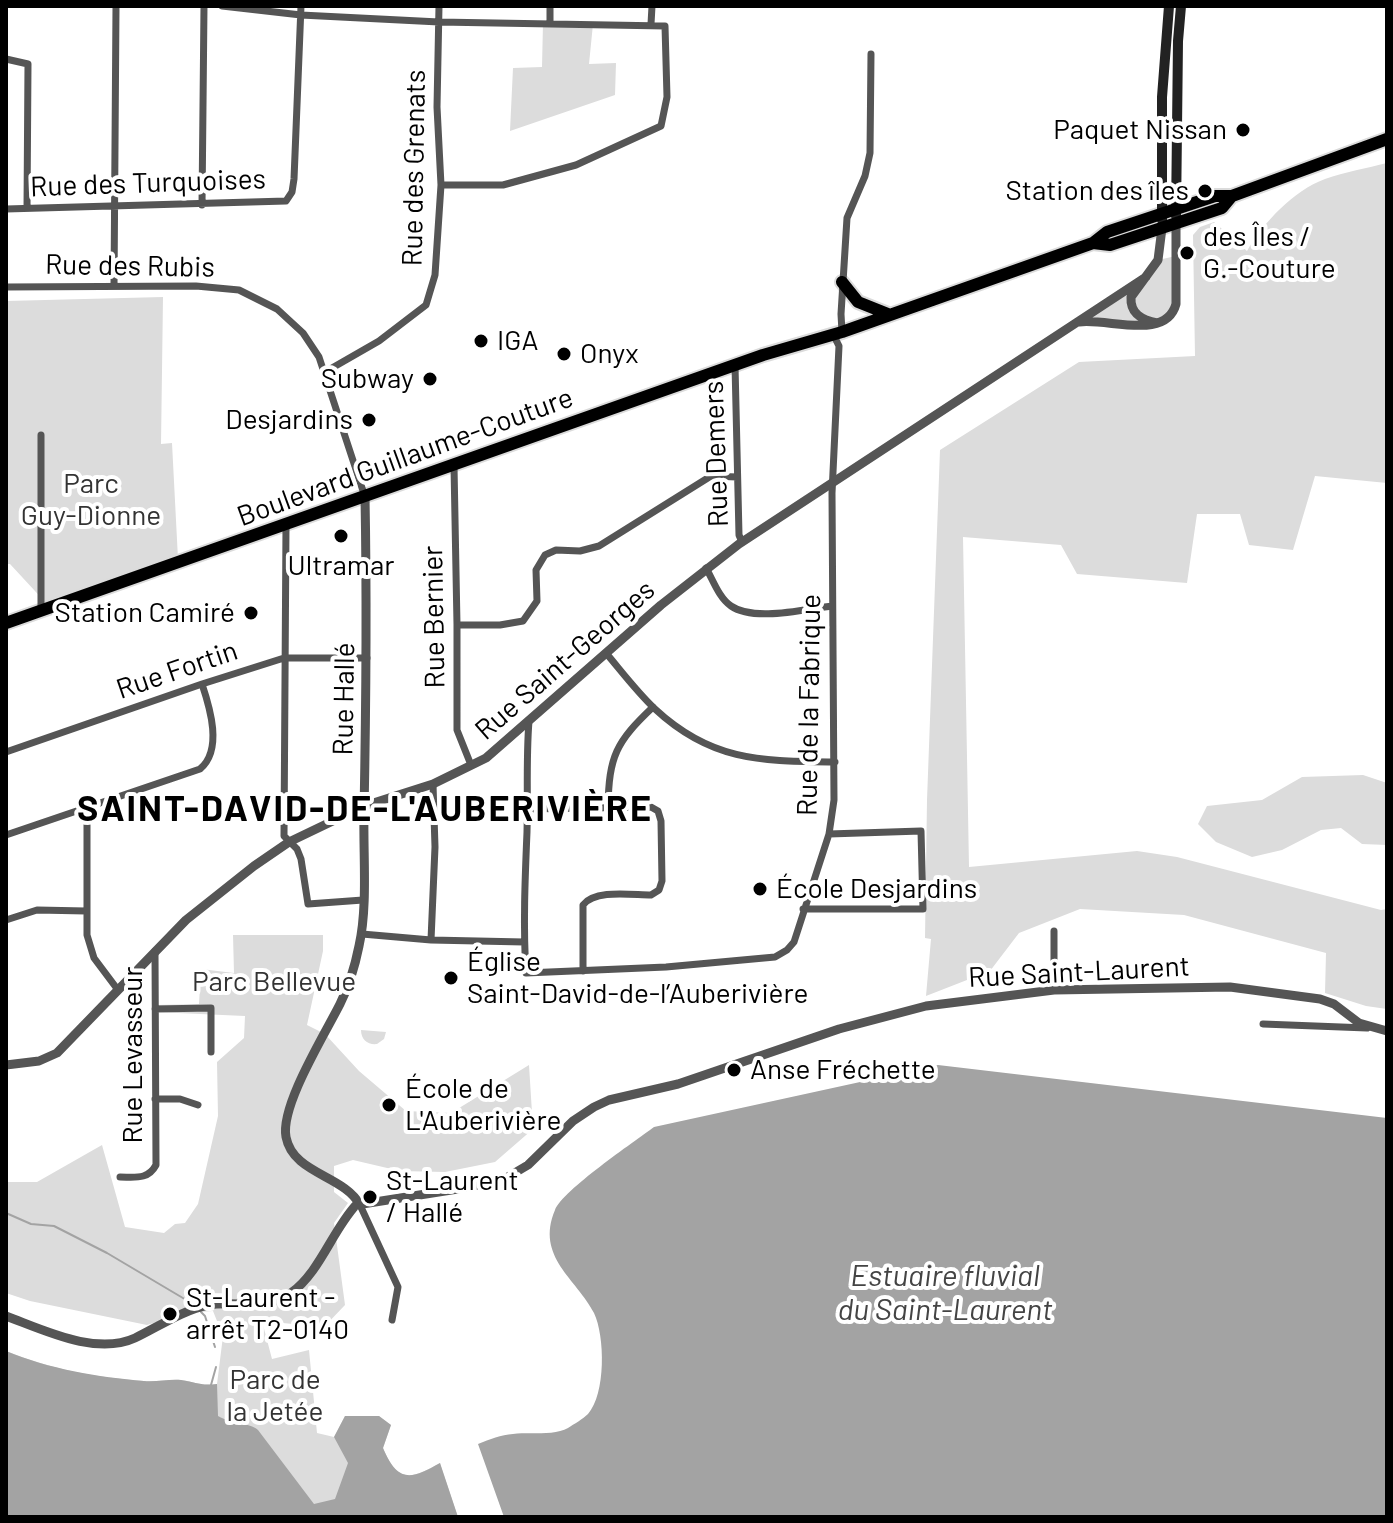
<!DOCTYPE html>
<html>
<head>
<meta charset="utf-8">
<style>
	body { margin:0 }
	#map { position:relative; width:1393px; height:1523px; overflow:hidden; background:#fff; font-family:Barlow,sans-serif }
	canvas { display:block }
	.frame { position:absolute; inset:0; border:8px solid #000; pointer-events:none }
</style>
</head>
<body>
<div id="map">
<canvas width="1393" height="1523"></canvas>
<div class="frame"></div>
</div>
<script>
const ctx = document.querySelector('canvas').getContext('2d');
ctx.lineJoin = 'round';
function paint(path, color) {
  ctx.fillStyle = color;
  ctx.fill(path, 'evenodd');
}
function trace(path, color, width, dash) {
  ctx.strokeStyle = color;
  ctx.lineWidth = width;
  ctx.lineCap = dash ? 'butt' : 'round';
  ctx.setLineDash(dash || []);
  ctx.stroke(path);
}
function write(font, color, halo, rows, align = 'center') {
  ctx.font = font + ' Barlow,sans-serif';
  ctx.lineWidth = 8;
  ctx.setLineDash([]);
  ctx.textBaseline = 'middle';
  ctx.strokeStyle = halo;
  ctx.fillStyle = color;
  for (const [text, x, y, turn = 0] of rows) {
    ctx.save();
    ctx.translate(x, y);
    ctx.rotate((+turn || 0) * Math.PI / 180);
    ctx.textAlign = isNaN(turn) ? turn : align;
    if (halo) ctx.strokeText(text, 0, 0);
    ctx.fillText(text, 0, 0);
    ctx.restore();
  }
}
paint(new Path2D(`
	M543,23L593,24L589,64L616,63L615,95L510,131L513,68L542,67Z
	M1387,163V483L1315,476L1293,550L1249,545L1240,514H1197L1187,583L1077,574L1061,545L963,537L969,867L1137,851L1177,857L1381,910L1387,909V1009L1366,1006L1325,993L1326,953L1184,915L1080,909L1019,933L990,971L926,996L931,939L925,938L927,800L940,450L1079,362L1195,356L1193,235L1200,227L1214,222L1247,251C1264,222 1293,191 1325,179C1345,172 1367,168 1387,163Z
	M1176,256L1177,294L1167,320L1076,323L1133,287L1158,260Z
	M163,297L161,444L172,443L178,559L47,604L10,564H6V301Z
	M1363,775L1387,783V845L1362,844L1341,828L1321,830L1282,850L1252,857L1216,842L1198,824L1207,806L1262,800L1302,777Z
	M233,935H323V951L307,1025L325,1034L359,1071L406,1111L451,1113L529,1065L533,1129L495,1162L445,1172L400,1171L353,1160L334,1166V1192L348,1203L334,1223L345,1305L324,1327L262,1321L272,1359L309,1350L317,1433L334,1437L345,1416H379L391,1425L383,1448C398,1484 411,1479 440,1463L458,1517H6V1351C49,1369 98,1378 144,1381C157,1382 169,1379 181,1380C198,1382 198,1386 217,1384L223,1336L213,1311L185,1313L147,1325L30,1301L6,1293V1182H37L102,1145L125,1227L164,1233L175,1224L185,1223L198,1204L218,1116L217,1062L244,1038L245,1016L155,1012V1005L199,1004L201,969L234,973Z
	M361,1030L386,1032L384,1039L377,1044C368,1045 361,1040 361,1030Z`), '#dcdcdc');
paint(new Path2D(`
	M938,1065L1387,1118V1517H504L478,1444C490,1439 501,1435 513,1434C529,1432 554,1436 568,1428C574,1424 583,1419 588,1414C606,1394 605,1336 594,1313C577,1279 535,1257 555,1210C563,1190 634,1142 654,1127Z
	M6,1351C49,1369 98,1377 144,1381C157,1382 169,1379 181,1380C197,1382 199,1386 217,1384L218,1416C233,1425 249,1422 258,1430L314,1504L335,1499L348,1463L334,1437L345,1416H379L391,1425L383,1448C398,1484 412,1479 440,1463L458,1517H6Z`), '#a3a3a3');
trace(new Path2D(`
	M6,1213L31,1224L54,1226L107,1253L193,1304
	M201,1312L205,1316L215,1347
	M211,1385L216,1367`), '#a3a3a3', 2);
const primary = new Path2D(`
	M1093,243L1110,245L1222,208L1232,196
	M842,282L858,302L888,314
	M6,623L763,355L842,332L1093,243L1107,232L1215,196H1232L1387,139`);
trace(primary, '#dbdbdb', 16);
trace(new Path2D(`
	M222,6L301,15L439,22L665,26L667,97L661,126L576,165L503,185H441
	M550,6V23
	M651,24L652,6
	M6,59L28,64L27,208
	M202,205L204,6
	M6,209L286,201L292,192L294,179L301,6
	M114,286L116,6
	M6,287L196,286L239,290L277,309L303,333L319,357L365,497
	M842,332L841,314L847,218L865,176L870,153L871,54
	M735,365L739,535L742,542
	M325,372L379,341L426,305L435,275L441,185L437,107L439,6
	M454,466L457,625V730L471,765
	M286,525L284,836L297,849L301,859L308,904L363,900
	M706,568C713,580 719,598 731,606C754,622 805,609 832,606
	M41,611V435
	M457,625H500L523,621L537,601L536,570L545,555L556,550L580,551L599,546L711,476L737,477
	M606,653C622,672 637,692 655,709C712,762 762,761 835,762
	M529,721C526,758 528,795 527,832C525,879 523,926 526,973L666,967L775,957L787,950L794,942L829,834L834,800L832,493L839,346L833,334
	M6,752L202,684L284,658H367
	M608,807C609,756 616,742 653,707
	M87,808V935L94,958L118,990
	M527,809L651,807L658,811L661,821L662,881L659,890L651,895C632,895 595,889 583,905V971
	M6,835L200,769C223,750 210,708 202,684
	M803,909H923L921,831L829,834
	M6,920L37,910L86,911
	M1054,931V990
	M362,934L431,940L524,942
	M431,940L435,847L433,784
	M155,1009L211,1008V1052
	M1263,1024L1367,1028
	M155,1099H180L198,1105
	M120,1177C135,1177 148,1180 156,1165L155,951
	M360,1205L398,1287L392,1320`), '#555', 7);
trace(new Path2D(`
	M1079,322C1109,318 1166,341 1176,304V223
	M1157,323C1142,320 1130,314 1131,297L1158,260L1162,228
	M6,1065L39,1061L57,1053L186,920L254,866L289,842L364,806L433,784L486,758L661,605L739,544L1146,277
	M360,1205C344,1175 293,1174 286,1137C280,1106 325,1034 340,1004C349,986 355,966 359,946C368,906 363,855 364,813C366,708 367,603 365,497
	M6,1316C44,1330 96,1356 135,1338C158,1327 183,1310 208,1305C237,1300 265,1312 291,1293C320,1272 332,1231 356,1205L464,1188L506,1178L528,1165L573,1121L594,1107L609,1100L678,1084L839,1029L926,1006L1054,990L1230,987L1320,999L1334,1004L1359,1023L1387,1031`), '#555', 9);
trace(new Path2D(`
	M1176,216L1178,41L1181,6
	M1162,220V97L1169,6`), '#222', 10);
trace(primary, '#000', 12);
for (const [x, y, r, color] of [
	[1243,130,8,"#000"],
	[1205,191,8,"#000"],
	[1187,253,8,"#000"],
	[481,341,8,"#000"],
	[564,354,8,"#000"],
	[430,379,8,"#000"],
	[369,420,8,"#000"],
	[341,536,8,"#000"],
	[251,613,8,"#000"],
	[760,889,8,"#000"],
	[451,978,8,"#000"],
	[734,1070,8,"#000"],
	[389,1105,8,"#000"],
	[370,1197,8,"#000"],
	[170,1314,8,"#000"]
]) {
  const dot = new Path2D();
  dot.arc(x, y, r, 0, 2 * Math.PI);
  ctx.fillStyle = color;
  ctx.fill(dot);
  trace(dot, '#fff', 3);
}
write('28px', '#000', '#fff', [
	["Paquet Nissan",1227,130,"right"],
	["Station des îles",1189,191,"right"],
	["des Îles /",1203,237],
	["G.-Couture",1203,269],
	["IGA",497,341],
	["Onyx",580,354],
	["Subway",414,379,"right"],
	["Desjardins",353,420,"right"],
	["Ultramar",341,566,"center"],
	["Station Camiré",235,613,"right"],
	["École Desjardins",776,889],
	["Église",467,962],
	["Saint-David-de-l’Auberivière",467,994],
	["Anse Fréchette",750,1070],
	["École de",405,1089],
	["L'Auberivière",405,1121],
	["St-Laurent",386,1181],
	["/ Hallé",386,1213],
	["St-Laurent -",186,1298],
	["arrêt T2-0140",186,1330]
], 'left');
write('28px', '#000', '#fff', [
	["Rue des Grenats",414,168,-89],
	["Rue des Turquoises",148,183,-2],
	["Rue des Rubis",130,266,1],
	["Rue Demers",716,454,-92],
	["Boulevard Guillaume-Couture",405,457,-20],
	["Rue Bernier",434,617,-91],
	["Rue Saint-Georges",565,660,-41],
	["Rue Fortin",177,670,-19],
	["Rue Hallé",344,699,-89],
	["Rue de la Fabrique",809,705,-89],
	["Rue Saint-Laurent",1079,972,-3],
	["Rue Levasseur",133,1055,-90]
]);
write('28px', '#333', '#fff', [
	["Parc",91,484],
	["Guy-Dionne",91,516],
	["Parc Bellevue",274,982],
	["Parc de",275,1380],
	["la Jetée",275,1412]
]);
write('italic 30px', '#444', '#fff', [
	["Estuaire fluvial",945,1276],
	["du Saint-Laurent",945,1310]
]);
ctx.letterSpacing = '2px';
write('bold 36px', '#000', '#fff', [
	["SAINT-DAVID-DE-L'AUBERIVIÈRE",365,809]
]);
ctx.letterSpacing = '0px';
</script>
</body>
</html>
